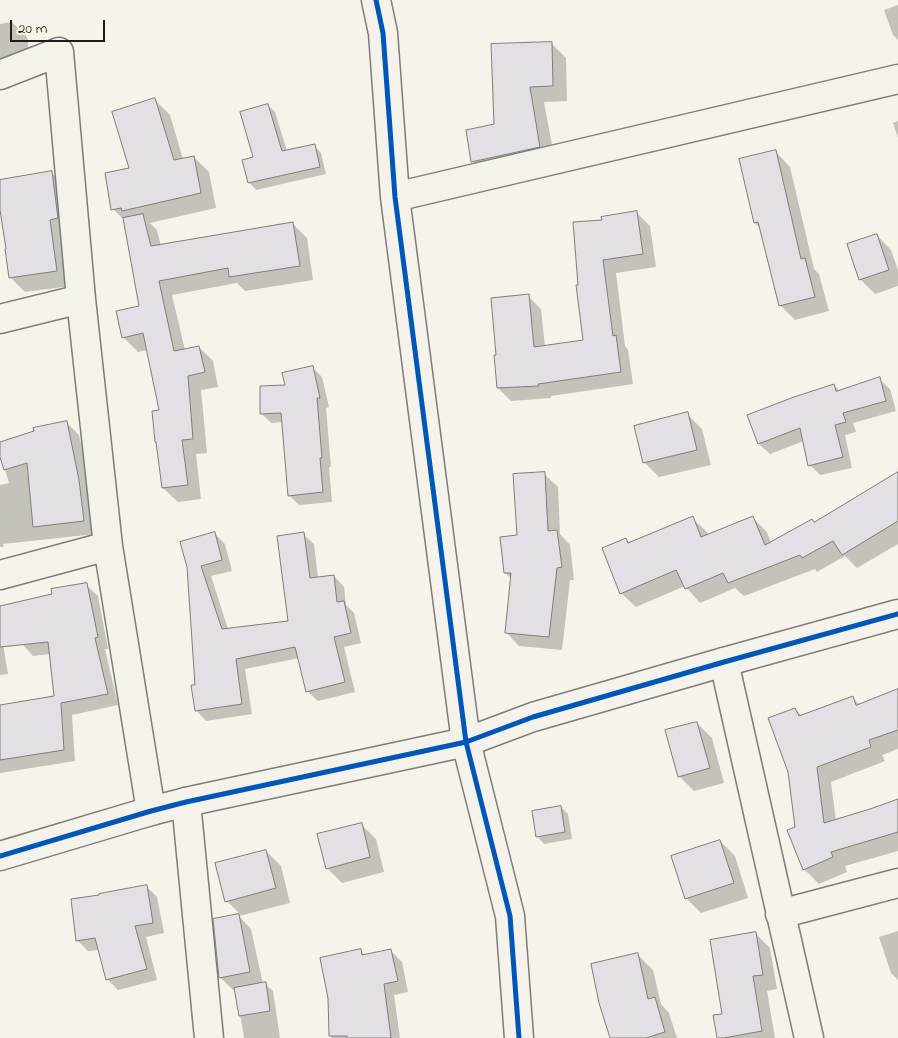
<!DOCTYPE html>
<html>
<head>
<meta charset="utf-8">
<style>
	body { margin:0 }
	#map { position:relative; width:898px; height:1038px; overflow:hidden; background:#f7f3ea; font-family:"Indie Flower",sans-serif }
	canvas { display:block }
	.scale { position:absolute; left:10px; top:20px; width:95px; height:22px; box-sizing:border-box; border:2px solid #1c1c1c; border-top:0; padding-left:6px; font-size:15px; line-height:18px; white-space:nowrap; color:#1c1c1c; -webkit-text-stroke:4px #fcf5e5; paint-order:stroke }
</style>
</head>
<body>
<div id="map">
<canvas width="898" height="1038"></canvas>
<div class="scale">20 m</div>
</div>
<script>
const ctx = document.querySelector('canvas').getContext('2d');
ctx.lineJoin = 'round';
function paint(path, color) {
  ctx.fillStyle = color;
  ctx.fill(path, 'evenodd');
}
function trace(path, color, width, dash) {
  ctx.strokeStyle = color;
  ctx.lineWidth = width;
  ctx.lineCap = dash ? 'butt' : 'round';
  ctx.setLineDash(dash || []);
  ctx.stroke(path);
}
paint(new Path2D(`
	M898,5V40L893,35L884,10Z
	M12,22L27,37L31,66L0,72V24Z
	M551,43L566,58L567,101L544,102L555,161L487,176L473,161L495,125Z
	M155,100L170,115L183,159L194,157L209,172L216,208L150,223L157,230L161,246L293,224L307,238L313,280L245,291L237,283L172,295L185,350L199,347L213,361L218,387L201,390L207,453L196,454L201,499L178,502L163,488L158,444L156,442L161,411L148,350L138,352L124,338L140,307L125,221L113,209L131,169Z
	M268,105L275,112L287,151L314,145L321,153L326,174L256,190L249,182Z
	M898,121V138L893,123Z
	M776,152L790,167L814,269L819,274L829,311L795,320L780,305L760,228L755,223Z
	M52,173L67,188L71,286L25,292L10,277L7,250L0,202V181Z
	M637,213L650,226L656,267L616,273L625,346L628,350L633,384L551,396V398L511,401L498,388L528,296L541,309L545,347L584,341L603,221Z
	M877,235L891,250L898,270V286L875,294L860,279Z
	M312,367L322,377L329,407L326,408L331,467H329L332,502L299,505L289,495L283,422L271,423L261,413L286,386Z
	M879,379L890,389L896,411L853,423L856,432L845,435L852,468L820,475L810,465L804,441L770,454L759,444L749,415L834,385L840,391Z
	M687,414L702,429L711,465L659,477L644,462Z
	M66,422L79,435L92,494L96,534L3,544L4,547H0V485L9,483L0,452V443Z
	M898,473V544L857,568L845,556L817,572L815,569L744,596L735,588L700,603L685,586L636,607L621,593L626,539L630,544L692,518L707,532L708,535L753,518L767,532L771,543L815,523Z
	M544,474L558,487L560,534L570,545L574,580H570L562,650L519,646L506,632L512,579L505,573L518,536Z
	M215,534L225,544L232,571L211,576L228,629L290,622L303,534L314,544L318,578L334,576L344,587L346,605L354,613L361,643L344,647L355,692L318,701L307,691L299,658L245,669L252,714L206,721L196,710L197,686L188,567Z
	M86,585L98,596L108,649H105L118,705L72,715L75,761L0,773V729L55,697L50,654L33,656L22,644Z
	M0,640L3,644L8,674L0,675Z
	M898,691V749L882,755L885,761L831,782L836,821L898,800V851L845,866L847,872L819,884L804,869L788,831L796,828L795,709L802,716L852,697L860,705Z
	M697,723L712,738L724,783L694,791L679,776Z
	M561,807L568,814L572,839L544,844L537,836Z
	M361,824L376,839L384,872L342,883L327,868Z
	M720,841L735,856L748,898L701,913L686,898Z
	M266,851L281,866L290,903L239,916L251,929L263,984H265L273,991L280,1038H244L236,990H233L220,977L214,920L241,915L227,901Z
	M146,886L157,897L164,933L146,937L157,980L118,990L107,979L99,950L88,951L77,940L101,896Z
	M898,931V980L891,973L879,937Z
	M755,933L770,948L777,989L767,991L775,1038H718L724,1014Z
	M360,951L366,956L391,951L402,962L408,992L394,995L400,1038H332L330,1036Z
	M638,955L653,970L661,1004L669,1013L677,1038H611Z`), '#0003');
const building = new Path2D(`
	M552,42L553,86L530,87L540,147L471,162L466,130L494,124L491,44Z
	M155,98L174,160L194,156L201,193L122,211L121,208L111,210L105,173L129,168L112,112Z
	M268,104L282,151L315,144L320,167L248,183L242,160L253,157L240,112Z
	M776,150L801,259L805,258L815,297L779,306L758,222L754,223L739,159Z
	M52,171L58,218L50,220L57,271L9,278L5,249H6L0,210V180Z
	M637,211L643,254L603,260L613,336L616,335L621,372L538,384L539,386L497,388L494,355H496L491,298L529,294L534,347L583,340L576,285H578L573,222L602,220L601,217Z
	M143,214L151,246L293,222L300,266L229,277L228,268L159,281L174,351L199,346L205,372L188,376L193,439L182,440L188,485L162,488L156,442H155L152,411L159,410L143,333L122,338L116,311L139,306L123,218Z
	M877,234L889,270L859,280L847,244Z
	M313,366L320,398H317L322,458H320L323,492L288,496L281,413L260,414V386L285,385L282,373Z
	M880,377L886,401L843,413L846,422L835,425L843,457L808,466L800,428L758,444L747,415L794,397L834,384L836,391Z
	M688,412L697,450L643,463L634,426Z
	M67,421L79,480L84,521L33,527L27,463L4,470L0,457V442L34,431L33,428Z
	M545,472L548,531L557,530L562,567L557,568L549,637L505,633L511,573H504L500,537L517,535L513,474Z
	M898,472V521L842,555L833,541L802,558L800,555L728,583L723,573L685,589L676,570L620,594L602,548L626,538L628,543L693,516L701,537L753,516L765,545L812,519L814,522Z
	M215,532L222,560L201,566L222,629L288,621L277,536L304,532L310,578L334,575L337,602L344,601L351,633L334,637L345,682L306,692L295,647L236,659L242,704L195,711L191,685H195L187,567L180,542Z
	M87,583L98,637L95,638L108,694L61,703L64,750L0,760V705L54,696L48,642L0,647V606L52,594L51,589Z
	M898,689V730L869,740L871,747L817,767L824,823L870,809L898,799V832L831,852L833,857L803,870L787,830L795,827L788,772L768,718L795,708L799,716L853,696L856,705Z
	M697,722L710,768L678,777L665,730Z
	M561,806L565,832L536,837L532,811Z
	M362,823L370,857L326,869L317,834Z
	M720,840L734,883L685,899L671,856Z
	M266,850L276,888L225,902L215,863Z
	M147,885L153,923L135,926L147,969L106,980L95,938L76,941L71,899L99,895V894Z
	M239,914L250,972L219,978L213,919Z
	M756,932L763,975L753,976L762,1031L724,1038H717L713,1015L722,1014L710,940Z
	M361,949L362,955L391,949L398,981L384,984L391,1038H347V1036H329L328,998L320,958Z
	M638,953L648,999L655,997L665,1032L646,1038H610L599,1003L591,964Z
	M266,982L270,1011L239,1016L234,988Z`);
paint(building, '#e3dfe5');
trace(building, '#7f7d79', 1);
const minor = new Path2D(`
	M376,0L383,33L395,197L466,742L510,916L519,1038
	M0,75L59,52L81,299
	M395,197L898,79
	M0,319L81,299L108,546L151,811
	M0,575L108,546
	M724,662L809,1038
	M186,802L209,1038
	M780,914L898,883`);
const tertiary = new Path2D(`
	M0,856L151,811L186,802L466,742L533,717L724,662L898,614`);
trace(minor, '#7f7d79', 31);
trace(tertiary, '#7f7d79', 31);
trace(minor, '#f5f2ec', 28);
trace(tertiary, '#f5f2ec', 28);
trace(new Path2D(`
	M376,0L383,33L395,197L466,742L510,916L519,1038
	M0,856L151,811L186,802L466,742L533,717L724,662L898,614`), '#0057b8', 5);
</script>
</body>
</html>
